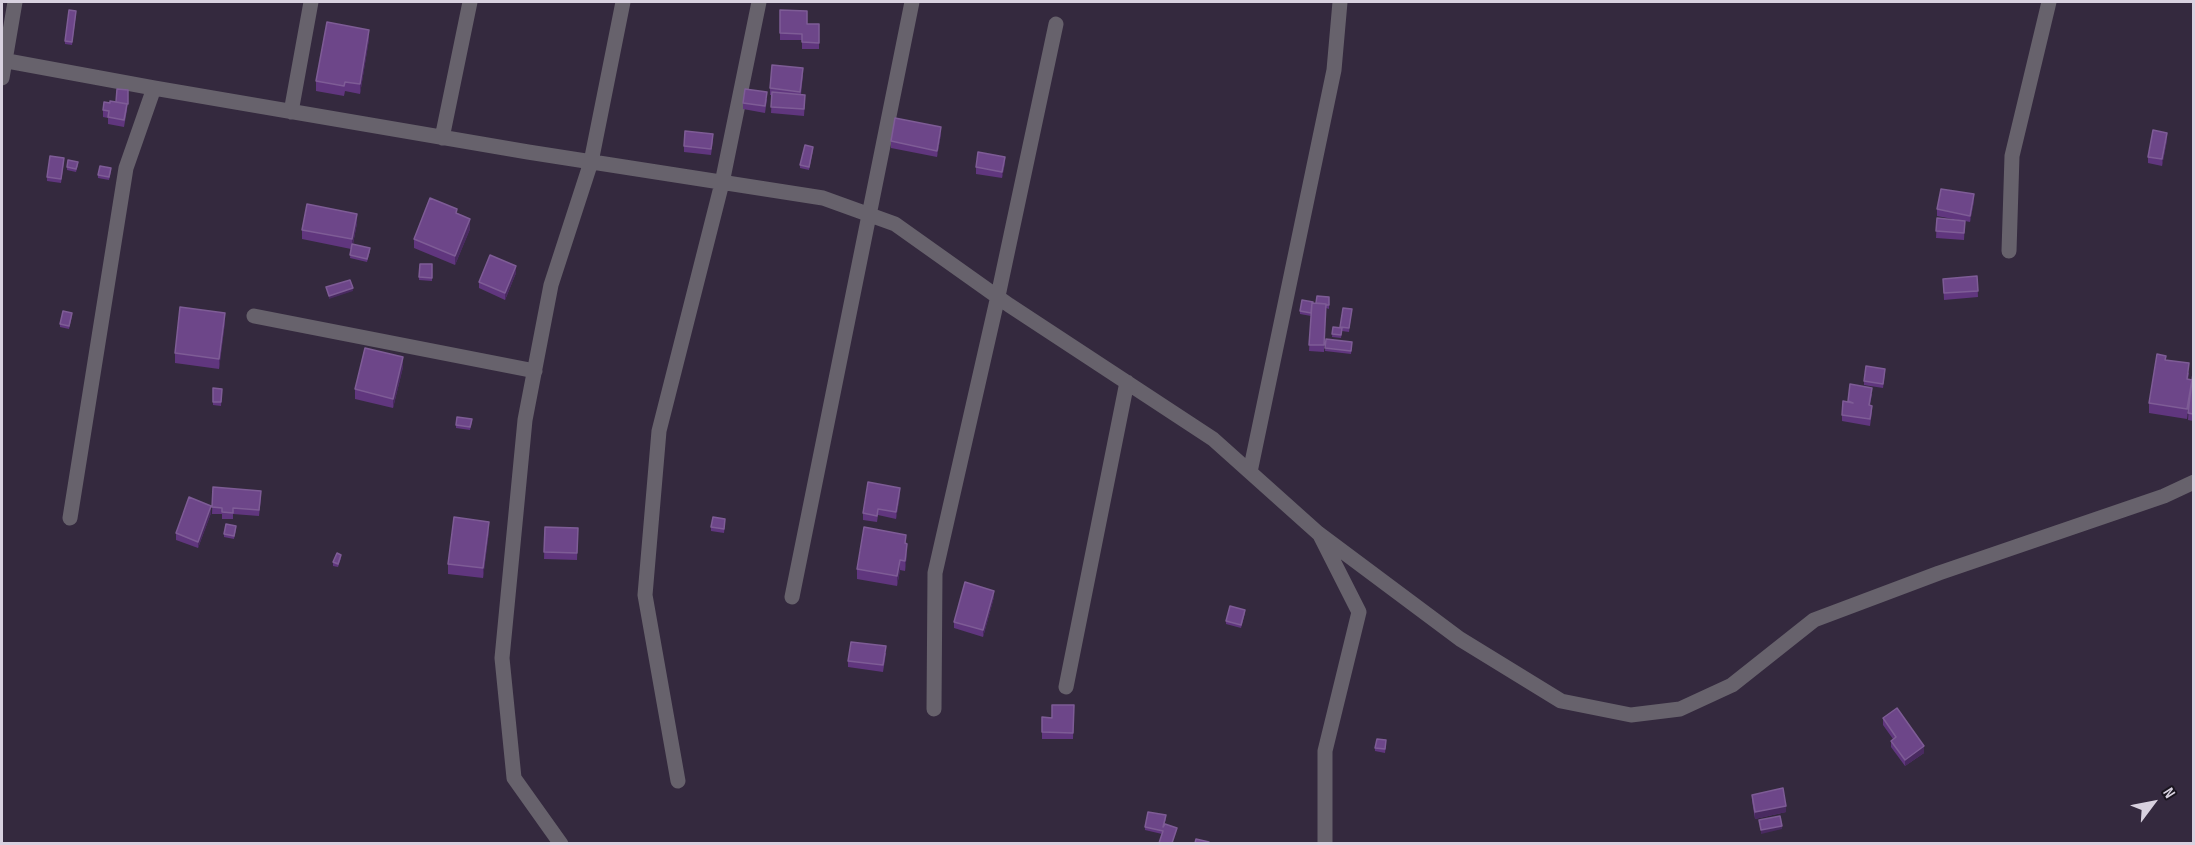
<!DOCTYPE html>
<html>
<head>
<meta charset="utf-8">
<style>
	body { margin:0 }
	#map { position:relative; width:2195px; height:845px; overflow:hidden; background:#34293e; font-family:"Sofia Sans Condensed",sans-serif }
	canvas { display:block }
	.frame { position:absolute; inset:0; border:3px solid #d8d1df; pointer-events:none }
	.north { position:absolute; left:2123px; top:773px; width:60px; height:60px; -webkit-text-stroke:4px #19141e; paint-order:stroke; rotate:58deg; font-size:16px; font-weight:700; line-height:24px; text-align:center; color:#d8d1df }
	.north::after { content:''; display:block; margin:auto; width:21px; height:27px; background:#d8d1df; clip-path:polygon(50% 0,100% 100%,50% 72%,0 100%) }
</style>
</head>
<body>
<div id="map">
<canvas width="2195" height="845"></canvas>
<div class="frame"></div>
<div class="north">N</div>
</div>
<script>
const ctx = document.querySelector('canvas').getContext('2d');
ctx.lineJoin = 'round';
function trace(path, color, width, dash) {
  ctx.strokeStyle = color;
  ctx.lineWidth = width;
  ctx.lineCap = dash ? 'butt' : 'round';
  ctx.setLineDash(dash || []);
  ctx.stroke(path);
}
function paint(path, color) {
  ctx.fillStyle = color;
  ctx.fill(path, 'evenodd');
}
trace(new Path2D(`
	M2,60L154,88L528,152L823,198L895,224L1009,305L1213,439L1318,533L1460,639L1561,701L1631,715L1680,709L1732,685L1814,620L1939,573L2164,496L2194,482
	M2,78L15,2
	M291,112L311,2
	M442,138L470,2
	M2009,251L2012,156L2049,2
	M254,316L535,371
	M1250,472L1334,70L1340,2
	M70,518L126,168L154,88
	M1320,535L1359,612L1325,751V844
	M792,597L912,2
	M1066,687L1127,382
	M934,709L935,573L998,296L1056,24
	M678,781L645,595L659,431L722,183L759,2
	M561,844L514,778L502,658L525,420L551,285L591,162L623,2`), '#67626c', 15);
paint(new Path2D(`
	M780,10L807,24H819V49H802V40H780Z
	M76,14L72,45L65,44V41Z
	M369,39L360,94L345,91L344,96L316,91V81Z
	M803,75L801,94L805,101L804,116L771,113L772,95H770V88Z
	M128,90L127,110L124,127L108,124V118L103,117V110L110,103L116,102Z
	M767,99L765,113L743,109V103Z
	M941,134L937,157L891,148V141Z
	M713,140L711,155L684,152V146Z
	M2167,140L2162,166L2148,163V157Z
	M813,150L809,170L800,168V165Z
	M64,161L61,183L47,181V177Z
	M1005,163L1002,178L976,174V167Z
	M78,165L76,172L67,170V167Z
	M111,171L109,180L98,178V175Z
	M1974,201L1970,222L1965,221L1964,240L1936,238L1937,218L1963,221L1937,216V209Z
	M457,214L470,229L455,265L414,248V239Z
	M357,223L353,244L370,251L367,262L350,258L351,249L302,239V230Z
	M432,264V281L419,280V277Z
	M516,273L505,300L479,288V282Z
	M1977,276L1978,297L1944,300L1943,279Z
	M1329,297V309L1326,308L1324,352L1309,351L1311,316L1300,314V311Z
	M1352,309L1349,332L1342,331L1341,338L1332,337L1333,327L1340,328Z
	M72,316L69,329L60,327V324Z
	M225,322L219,369L175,363V353Z
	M1326,339L1352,342L1351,354L1325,351Z
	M2166,360L2189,373L2188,379L2192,387L2193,373V421L2188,420L2189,405L2187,419L2149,413V403Z
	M403,367L393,408L355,399V389Z
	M1885,372L1883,388L1864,385V381Z
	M1850,384L1872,394L1870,405L1872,412L1870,426L1842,421V415L1848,402Z
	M213,388L222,389L221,406L213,405Z
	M472,422L470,430L456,428V425Z
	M213,487L261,497L259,516L233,514V519H222V514H212Z
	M900,495L896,519L878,515L877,522L863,520V513Z
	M211,513L198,548L176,540V533Z
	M725,523L724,533L711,531V527Z
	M545,527L578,528L577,560L544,559Z
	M236,529L234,539L224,537V534Z
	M489,531L483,578L448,574V564Z
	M906,543L907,553L905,571L900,570L897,586L857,579V569Z
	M341,558L338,567L333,566V562Z
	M994,597L983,637L954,628V622Z
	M1245,613L1241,628L1226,624V621Z
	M886,653L883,672L848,667V661Z
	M1074,705L1073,739H1042V717L1052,718Z
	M1883,718L1924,753L1905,766L1891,747V741L1893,739L1883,725Z
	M1386,744L1385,753L1375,751V748Z
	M1752,795L1786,812L1755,819L1752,801Z
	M1166,819L1164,825L1177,831L1162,834L1145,830V827Z`), '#60367e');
paint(new Path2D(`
	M369,30V39L360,94V84Z
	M941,127V134L937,157V151Z
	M2167,133V140L2162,166V159Z
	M1005,157V163L1002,178V172Z
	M1974,194V201L1970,222V216Z
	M357,214V223L352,249V239Z
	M470,219V229L455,265V256Z
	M516,266V273L505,300V293Z
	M353,288V291L329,299V296Z
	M225,313V322L219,369V359Z
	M403,357V367L393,408V399Z
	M2192,380V390L2187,419V409Z
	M900,488V495L896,519V512Z
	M211,506V513L198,548V542Z
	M489,522V531L483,578V568Z
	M907,544V553L905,571V561Z
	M900,560V570L897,586V576Z
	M994,591V597L983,637V630Z
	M1924,746V753L1905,766V760Z
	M1786,806V812L1755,819V812Z
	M1782,826V829L1761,834V830Z`), '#492a60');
const building = new Path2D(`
	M69,10L76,11L72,42L65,41Z
	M780,10L807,11V24H819V43L802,42V34L780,33Z
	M327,22L369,30L360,84L345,82L344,86L316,81Z
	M772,65L803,68L800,92L770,88Z
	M117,89L128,90V104L116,102Z
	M745,89L767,92L765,106L743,103Z
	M772,92L805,95L804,109L771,107Z
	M110,101L127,104L124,120L108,117L109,111L103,110L104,102L110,103Z
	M895,118L941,127L937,151L891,141Z
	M2153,130L2167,133L2162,159L2148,157Z
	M685,131L713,134L711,149L684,146Z
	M805,145L813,147L809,167L800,165Z
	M978,152L1005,157L1002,172L976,167Z
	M50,156L64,158L61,179L47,177Z
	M68,160L78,162L76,169L67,167Z
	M100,166L111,168L109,177L98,175Z
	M1941,189L1974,194L1970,216L1937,209Z
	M430,198L457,209L456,213L470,219L455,256L414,239Z
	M307,204L357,214L352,239L302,230Z
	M1937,218L1965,221L1964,233L1936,231Z
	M352,244L370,248L367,259L350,255Z
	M490,255L516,266L505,293L479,282Z
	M420,264H432V278L419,277Z
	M1977,276L1978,291L1944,293L1943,279Z
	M350,280L353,288L329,296L326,287Z
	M1317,296L1329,297V305H1326V304L1316,303Z
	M1302,300L1313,302L1312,303L1311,313L1300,311Z
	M1312,303L1326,304L1324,345H1309Z
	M180,307L225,313L219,359L175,353Z
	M1343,308L1352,309L1349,328L1340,327Z
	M63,311L72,313L69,326L60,324Z
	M1333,327L1342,328L1341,335L1332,334Z
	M1326,339L1352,342L1351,351L1325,348Z
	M365,348L403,357L393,399L355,389Z
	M2157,354L2166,356L2165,360L2189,363L2187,379L2192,380L2187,409L2149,403Z
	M1866,366L1885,369L1883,384L1864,381Z
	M2193,373V414L2188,413Z
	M1850,384L1872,388L1869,405L1872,406L1870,419L1842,415L1843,401L1853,403L1848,401Z
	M213,388L222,389L221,402H213Z
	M457,417L472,419L470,427L456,425Z
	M868,482L900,488L896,512L878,509L877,516L863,513Z
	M213,487L261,491L259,510L233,508V513L222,512V508L212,507Z
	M189,497L211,506L198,542L176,533Z
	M454,517L489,522L483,568L448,564Z
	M713,517L725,519L724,529L711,527Z
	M226,524L236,526L234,536L224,534Z
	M545,527L578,528L577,553L544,552Z
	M864,527L906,535L905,543L907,544L905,561L900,560L897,576L857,569Z
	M337,553L341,555L338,564L333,562Z
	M965,582L994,591L983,630L954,622Z
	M1230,606L1245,610L1241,625L1226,621Z
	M851,642L886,646L883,665L848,661Z
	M1052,705H1074L1073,733L1042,732V717L1052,718Z
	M1897,708L1924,746L1905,760L1891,741L1896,737L1883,718Z
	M1377,739L1386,740L1385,749L1375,748Z
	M1783,788L1786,806L1755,812L1752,795Z
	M1148,812L1166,815L1163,827L1165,824L1177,828L1172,843H1159L1163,831L1145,827Z
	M1780,816L1782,826L1761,830L1759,820Z
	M1196,839L1209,842L1208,843H1195Z`);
paint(building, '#6d4689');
trace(building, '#7e5c96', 1.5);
</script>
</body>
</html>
